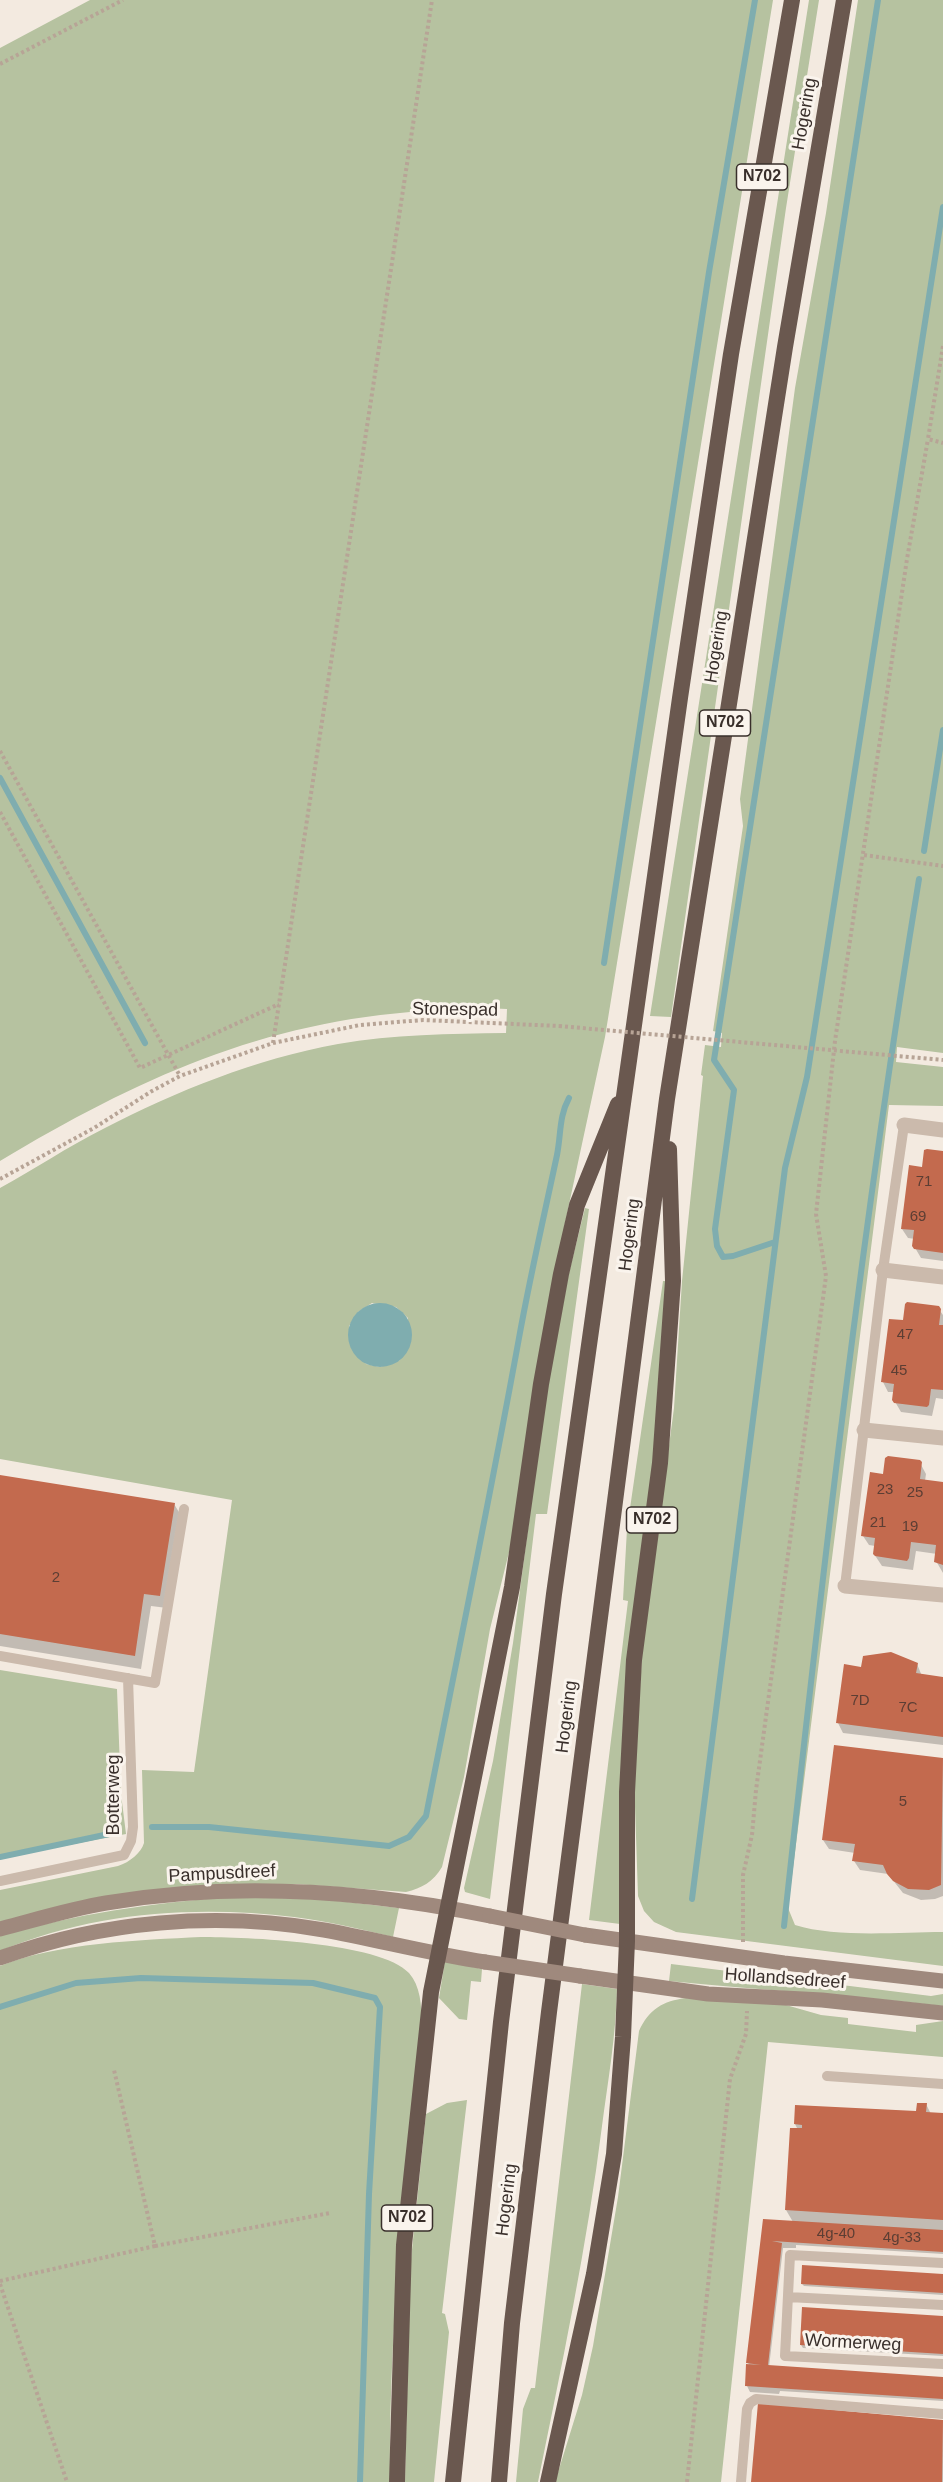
<!DOCTYPE html>
<html>
<head>
<meta charset="utf-8">
<style>
	body { margin:0 }
	canvas { display:block; background:#f3eae0 }
</style>
</head>
<body>
<canvas width="943" height="2482"></canvas>
<script>
const ctx = document.querySelector('canvas').getContext('2d');
ctx.lineJoin = 'round';
function paint(path, color) {
  ctx.fillStyle = color;
  ctx.fill(path, 'evenodd');
}
function trace(path, color, width, dash) {
  ctx.strokeStyle = color;
  ctx.lineWidth = width;
  ctx.lineCap = dash ? 'butt' : 'round';
  ctx.setLineDash(dash || []);
  ctx.stroke(path);
}
function write(font, color, halo, rows, align = 'center') {
  ctx.font = font + ' Arial,sans-serif';
  ctx.lineWidth = 6;
  ctx.setLineDash([]);
  ctx.textBaseline = 'middle';
  ctx.strokeStyle = halo;
  ctx.fillStyle = color;
  for (const [text, x, y, turn = 0] of rows) {
    ctx.save();
    ctx.translate(x, y);
    ctx.rotate((+turn || 0) * Math.PI / 180);
    ctx.textAlign = isNaN(turn) ? turn : align;
    if (halo) ctx.strokeText(text, 0, 0);
    ctx.fillText(text, 0, 0);
    ctx.restore();
  }
}
paint(new Path2D(`
	M90,0H773L605,1037L565,1223L512,1540L490,1629L464,1777L442,1867C433,1882 422,1888 406,1892L296,1884L0,1923V1890L118,1866C130,1862 141,1853 144,1843L142,1770L194,1772L232,1500L0,1459V1188C35,1169 67,1147 103,1129C177,1091 255,1059 338,1044C393,1034 450,1034 506,1033L507,1009C481,1007 452,1009 425,1011C263,1021 137,1079 0,1161V48ZM372,1303L396,1307L408,1318L400,1360L380,1367L366,1364L349,1326L358,1312Z
	M809,0H819L786,208L671,1017L650,1016Z
	M858,0H943V1053L897,1047L896,1062L943,1067V1106L889,1105L788,1908L795,1925C836,1938 899,1932 943,1932V1966L676,1932L654,1922L644,1911L638,1896L634,1777L643,1642L674,1408L682,1281L703,1076L701,1075L705,1045L721,1047L722,1033L713,1031L743,826L740,799L795,388L826,213Z
	M585,1208L589,1209L547,1514H536L490,1899L465,1892L464,1888L493,1761L513,1643L544,1407L568,1277Z
	M663,1281H667L657,1427L623,1717L620,1924L589,1920L628,1601L623,1600L627,1529Z
	M0,1670L117,1689L121,1794L126,1834L0,1858Z
	M230,1897H304L399,1908L393,1937C360,1929 327,1921 294,1917C196,1905 92,1912 0,1951V1936C75,1914 151,1903 230,1897Z
	M201,1937C244,1937 381,1942 409,1973C431,1998 418,2051 414,2083C401,2217 389,2347 390,2482H0V1966C56,1943 141,1940 201,1937Z
	M445,1961L482,1969L481,1982L471,1981L467,2020L459,2019L439,1998Z
	M671,1964L931,1996L943,1994V2006C852,1995 760,1990 669,1981Z
	M582,1984L617,1989C616,2035 608,2081 602,2126C587,2246 562,2364 538,2482H516L523,2409L531,2388H535Z
	M686,1998L786,2005L821,2015L848,2018V2024L916,2032V2025L943,2021V2057L768,2042L721,2482H555L582,2395L593,2346L618,2197L639,2031C649,2009 663,2001 686,1998Z
	M467,2100L442,2313L445,2314L449,2332L434,2482H405L410,2269L426,2114L447,2103Z`), '#b6c2a0');
paint(new Path2D(`
	M348 1335a32 32 0 1 1 64 0a32 32 0 1 1-64 0Z`), '#7fadaf');
paint(new Path2D(`
	M943,1152V1261L921,1258L914,1246L915,1239L908,1238L902,1229L924,1168Z
	M938,1308L943,1315V1399L936,1398L932,1416L901,1412L894,1400L895,1392H888L883,1382L904,1322Z
	M919,1461L926,1474L925,1481L943,1483V1573L936,1561L937,1554L916,1551L913,1570L882,1566L874,1554L875,1546L869,1545L863,1536L884,1476Z
	M0,1476L174,1504L182,1517L167,1608L151,1606L141,1669L0,1646Z
	M917,1664L922,1676L943,1679V1745L843,1733L838,1723L863,1669Z
	M835,1746L943,1760V1896L935,1899L921,1900L903,1893L888,1874L860,1870L854,1861L855,1853L829,1849L823,1840Z
	M926,2104L931,2114H943V2254L796,2245V2248H783L769,2367L943,2378V2401L780,2391L779,2394L750,2392L747,2386L750,2366L748,2363L762,2242L793,2222L786,2210L798,2130L795,2124L918,2113Z
	M943,2275V2295L804,2286L802,2284Z
	M943,2318V2356L803,2348L801,2345Z
	M759,2405L943,2421V2482H752Z`), '#0003');
trace(new Path2D(`
	M0,778L145,1043
	M924,851L943,730
	M604,963L709,272L755,0
	M775,1242L733,1256L723,1257L717,1246L715,1229L734,1090L714,1060L878,0
	M152,1827H209L389,1846L409,1837L426,1816C457,1657 490,1498 519,1338C530,1277 544,1216 557,1155C561,1135 559,1116 569,1098
	M0,1857L109,1834
	M692,1899L785,1168L807,1077L943,207
	M784,1926C822,1576 862,1226 919,879
	M0,2007L76,1983L141,1978L313,1983L375,1998L380,2007L369,2194L360,2482`), '#7fadaf', 6);
paint(new Path2D(`
	M927,1149L943,1151V1253L914,1249L912,1246L914,1230L901,1229L909,1165L922,1167L924,1150Z
	M907,1302L939,1306L941,1309L939,1325H943V1390L931,1389L929,1405L927,1407L894,1403L892,1400L894,1384L881,1382L889,1319L903,1320L905,1304Z
	M888,1456L920,1460L922,1462L920,1479L943,1482V1565L934,1562L936,1545L911,1542L909,1558L907,1561L875,1556L873,1554L875,1538L861,1536L870,1472L883,1474L885,1458Z
	M0,1475L175,1503L160,1596L144,1594L135,1656L0,1634Z
	M891,1652L918,1663L916,1673L943,1677V1737L836,1723L844,1664L861,1667L863,1656Z
	M834,1745L943,1758L941,1885L929,1890L908,1889L893,1881L887,1874L883,1865L852,1861L855,1844L822,1840Z
	M917,2103H927L926,2112L943,2113V2220L785,2210L790,2128H802V2125L794,2124L795,2105L916,2111Z
	M763,2219L943,2230V2252L772,2241L782,2243L768,2365L943,2377V2399L745,2386L746,2364L761,2365L746,2363Z
	M802,2265L943,2274V2293L801,2284Z
	M802,2307L943,2316V2354L800,2345Z
	M758,2403L943,2420L942,2482H751Z`), '#c36a4e');
trace(new Path2D(`
	M0,64L123,0
	M943,346L928,439L943,443
	M0,751L180,1076
	M0,812L140,1068L279,1004
	M864,855L943,866
	M273,1043L432,0
	M0,1179L94,1128L152,1091L180,1076L273,1043L360,1025L423,1020L559,1026
	M743,1942V1875L752,1835L756,1790L826,1276L816,1214L835,1041L907,559L928,439
	M155,2246L330,2213
	M0,2281L155,2246L114,2070
	M0,2284L67,2482
	M687,2482L730,2079L746,2034L747,2011`), '#b7a496', 4, [3, 3]);
trace(new Path2D(`
	M845,1586L883,1270L904,1125
	M0,1656L155,1683L184,1509
	M0,1881L124,1855L131,1841L133,1827L128,1678
	M827,2076L943,2084
	M943,2263L790,2255L785,2356L943,2364
	M788,2297L943,2305
	M741,2482L747,2409L750,2403L756,2399L943,2414`), '#cbbaac', 10);
trace(new Path2D(`
	M904,1125L943,1130
	M883,1270L943,1277
	M864,1430L943,1438
	M845,1586L943,1595`), '#cbbaac', 15);
trace(new Path2D(`
	M0,1929C35,1920 70,1909 106,1903C234,1881 363,1890 490,1916
	M585,1935L784,1963L943,1981
	M0,1958C103,1921 216,1911 324,1930C378,1940 431,1954 485,1962
	M580,1976L708,1994L822,2000L943,2013`), '#9f897d', 15);
trace(new Path2D(`
	M397,2482L404,2245L431,1992L512,1587L541,1384L561,1274L577,1205L618,1104
	M453,2482L501,2022L554,1594L680,698L731,354L792,0
	M499,2482L512,2323L549,2012L667,1099L785,347L844,0
	M548,2482L594,2274L614,2154L623,2037L627,1941V1792L634,1660L660,1463L673,1281L669,1149`), '#6a584f', 16);
trace(new Path2D(`
	M559,1026L943,1060`), '#b7a496', 4, [3, 3]);
trace(new Path2D(`
	M490,1916L585,1935
	M485,1962L580,1976`), '#9f897d', 15);
write('15px', '#5c3e34', null, [
	["71",924,1182],
	["69",918,1217],
	["47",905,1335],
	["45",899,1371],
	["23",885,1490],
	["25",915,1493],
	["21",878,1523],
	["19",910,1527],
	["2",56,1578],
	["7D",860,1701],
	["7C",908,1708],
	["5",903,1802],
	["4g-40",836,2234],
	["4g-33",902,2238]
]);
for (const [x, y, w] of [
	[762,177,51],
	[725,723,51],
	[652,1520,51],
	[407,2218,51]
]) {
  const box = new Path2D();
  box.roundRect(x - w / 2, y - 13, w, 26, 4.5);
  ctx.fillStyle = '#faf4ed';
  ctx.fill(box);
  trace(box, '#392f2b', 1.5);
}
write('bold 16px', '#392f2b', null, [
	["N702",762,177],
	["N702",725,723],
	["N702",652,1520],
	["N702",407,2218]
]);
write('18px', '#392f2b', '#faf4ed', [
	["Hogering",805,114,-80],
	["Hogering",717,647,-81],
	["Stonespad",455,1010,1],
	["Hogering",630,1235,-83],
	["Hogering",567,1717,-83],
	["Botterweg",114,1795,-90],
	["Pampusdreef",222,1874,-3],
	["Hollandsedreef",785,1979,4],
	["Hogering",507,2200,-83],
	["Wormerweg",853,2343,3]
]);
</script>
</body>
</html>
